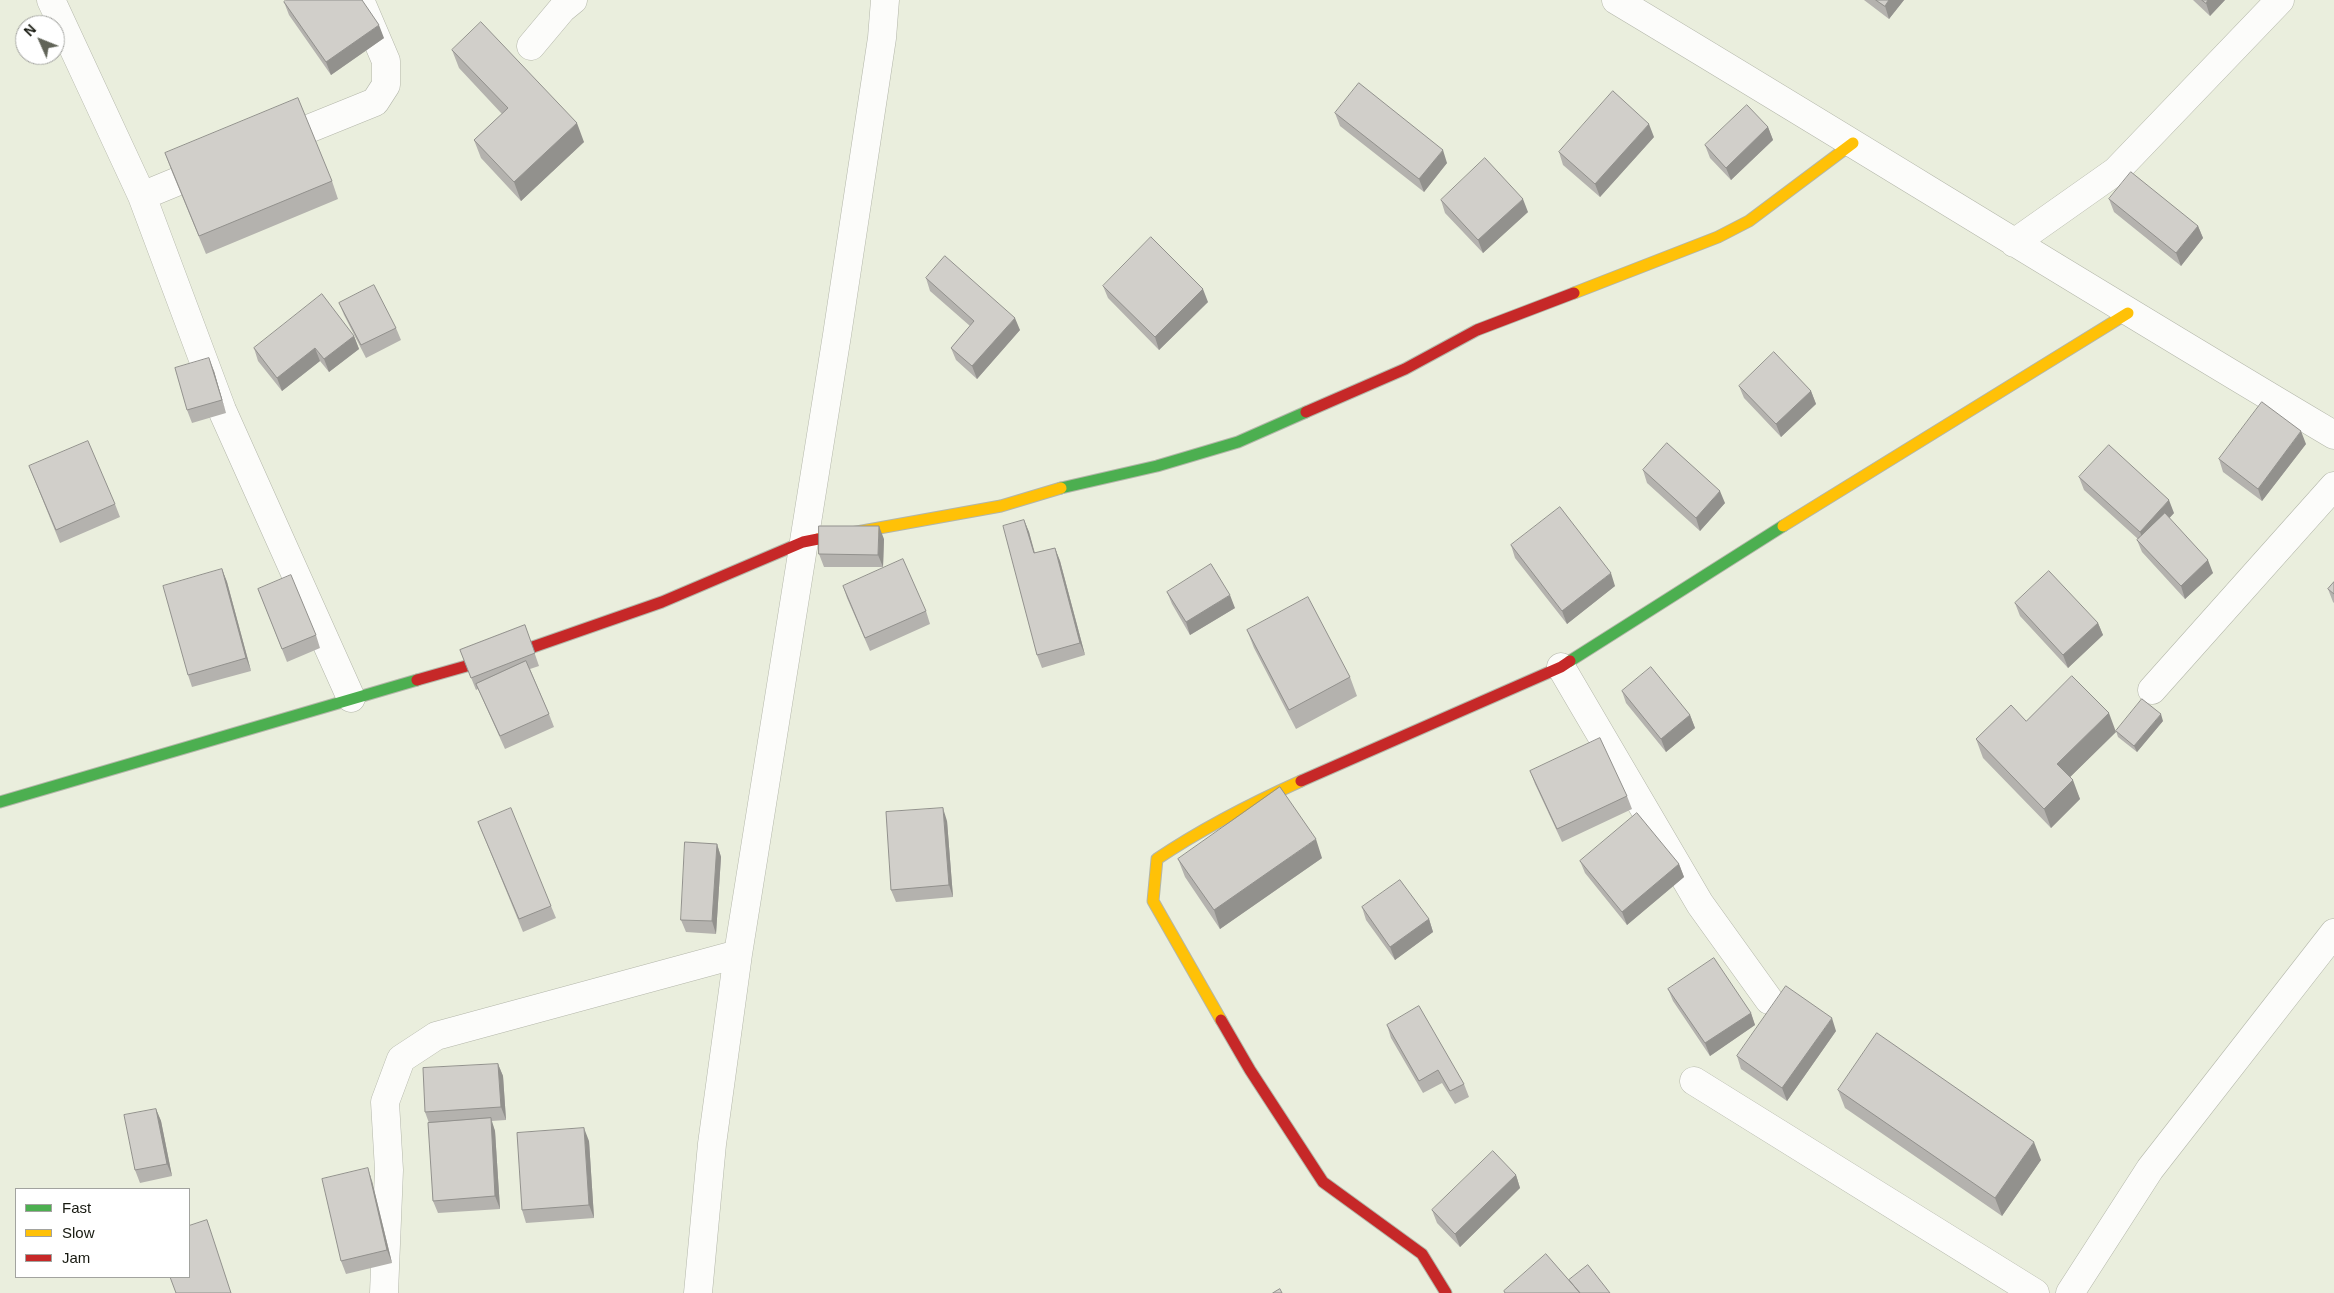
<!DOCTYPE html>
<html>
<head>
<meta charset="utf-8">
<style>
	body { margin:0 }
	#map { position:relative; width:2334px; height:1293px; overflow:hidden; background:#eaeedd; font-family:Arial,sans-serif }
	canvas { display:block }
	.legend { position:absolute; left:15px; top:1188px; width:175px; height:90px; box-sizing:border-box; background:#fff; border:1px solid #a2a39f; margin:0; padding:6px 9px; list-style:none; font-size:15px; color:#171910 }
	.legend li { display:flex; align-items:center; gap:10px; height:25px }
	.legend b { width:25px; border:1px solid #a2a39f }
	.north { position:absolute; left:15px; top:15px; width:50px; height:50px; box-sizing:border-box; background:#fff; border:1px solid #a2a39f; border-radius:50%; rotate:314deg; font-size:14px; font-weight:700; line-height:20px; text-align:center; color:#171910 }
	.north::after { content:''; display:block; margin:auto; width:18px; height:22px; background:#616458; clip-path:polygon(50% 0,100% 100%,50% 72%,0 100%) }
</style>
</head>
<body>
<div id="map">
<canvas width="2334" height="1293"></canvas>
<ul class="legend">
<li><b style="height:6px;background:#4caf50"></b>Fast</li>
<li><b style="height:6px;background:#ffc107"></b>Slow</li>
<li><b style="height:6px;background:#c62828"></b>Jam</li>
</ul>
<div class="north">N</div>
</div>
<script>
const ctx = document.querySelector('canvas').getContext('2d');
ctx.lineJoin = 'round';
function trace(path, color, width, dash) {
  ctx.strokeStyle = color;
  ctx.lineWidth = width;
  ctx.lineCap = dash ? 'butt' : 'round';
  ctx.setLineDash(dash || []);
  ctx.stroke(path);
}
function paint(path, color) {
  ctx.fillStyle = color;
  ctx.fill(path, 'evenodd');
}
const street = new Path2D(`
	M51,0L142,196L222,410L351,698
	M1616,0C1856,144 2093,292 2334,435
	M531,46L562,9L573,0
	M276,142L375,102L386,85V61L360,0
	M142,196L210,168
	M2014,243L2116,171L2280,0
	M1561,667L1700,904L1769,1000
	M2152,690L2334,486
	M1694,1081L2035,1293
	M384,1293L389,1170L385,1102L401,1059L436,1036L738,954
	M698,1293L712,1144L738,954L837,335L882,38L885,0
	M2070,1293L2150,1169L2334,933`);
const fast = new Path2D(`
	M1061,488L1157,466L1238,442L1306,412
	M1570,661L1783,526
	M0,802L417,680`);
const slow = new Path2D(`
	M1574,293L1718,237L1749,221L1853,143
	M1783,526L2128,313
	M818,539L1001,506L1061,488
	M1221,1020L1153,901L1157,859C1203,828 1250,804 1301,781`);
const jam = new Path2D(`
	M1306,412L1405,369L1477,330L1574,293
	M417,680L530,648L662,602L803,542L818,539
	M1301,781L1561,667L1570,661
	M1221,1020L1250,1070L1323,1182L1422,1254L1446,1293`);
trace(street, '#b3b6a9', 29);
trace(fast, '#b3b6a9', 13);
trace(slow, '#b3b6a9', 13);
trace(jam, '#b3b6a9', 13);
trace(street, '#fcfcfa', 28);
trace(fast, '#4caf50', 11);
trace(slow, '#ffc107', 11);
trace(jam, '#c62828', 11);
paint(new Path2D(`
	M1864,0H1904L1889,19Z
	M2193,0H2225L2210,16Z
	M284,2L384,38L331,75L289,15Z
	M452,50L584,142L521,201L481,158L474,140L502,114L459,68Z
	M1335,113L1447,163L1424,192L1340,126Z
	M1768,127L1773,140L1731,180L1710,158L1705,145Z
	M1654,137L1600,197L1563,165L1559,152Z
	M165,153L332,181L338,199L206,254L172,172Z
	M2109,199L2198,226L2203,238L2181,266L2114,212Z
	M1441,200L1528,212L1483,253L1445,213Z
	M926,278L1020,330L977,379L956,360L951,348L970,326L930,291Z
	M1103,286L1208,302L1159,350L1108,298Z
	M339,303L396,328L401,340L366,358L344,315Z
	M354,336L359,349L329,372L320,361L282,391L258,361L254,348Z
	M214,371L226,413L192,423L187,410Z
	M1739,386L1811,391L1816,404L1781,437L1744,398Z
	M2306,444L2262,501L2223,472L2219,459Z
	M29,466L115,504L120,517L60,543Z
	M1643,470L1725,503L1700,531L1647,483Z
	M2079,477L2174,513L2169,518L2213,573L2185,599L2142,552L2137,540L2138,539L2084,490Z
	M1024,520L1029,532L1035,553L1055,548L1060,561L1085,655L1042,668L1037,655Z
	M884,539L883,567H824L819,554Z
	M1511,545L1615,586L1567,624L1515,558Z
	M222,569L227,582L251,671L192,687L188,675Z
	M2334,582V603L2333,602L2328,589Z
	M843,586L926,611L930,624L870,651L847,598Z
	M258,589L316,635L320,648L287,662Z
	M1167,592L1235,608L1190,635L1172,604Z
	M2015,603L2098,623L2103,635L2068,668L2020,616Z
	M525,625L539,666L530,669L549,714L554,727L505,749L478,689L476,690L460,650Z
	M1247,630L1350,677L1357,696L1296,729L1254,648Z
	M1622,691L1690,715L1695,728L1666,752L1626,703Z
	M2026,721L2116,732L2070,777L2080,799L2051,828L1983,758L1976,739Z
	M2163,721L2137,752L2118,737L2116,731Z
	M1530,771L1627,796L1632,809L1562,842L1535,784Z
	M947,821L953,897L896,902L891,890Z
	M478,822L551,906L556,918L523,932Z
	M717,844L721,857L716,934L686,932L681,920Z
	M1322,858L1220,929L1185,877L1178,859Z
	M1580,861L1679,864L1684,877L1627,925L1585,873Z
	M1362,907L1429,919L1433,932L1395,960L1366,920Z
	M1668,989L1751,1013L1755,1025L1710,1056L1673,1001Z
	M1387,1025L1464,1084L1469,1097L1455,1104L1442,1083L1423,1093L1391,1038Z
	M1836,1031L1787,1101L1741,1069L1737,1056Z
	M498,1064L503,1076L506,1120L491,1121L495,1131L500,1209L438,1213L433,1201L429,1123L425,1112Z
	M1838,1090L2041,1160L2002,1216L1845,1108Z
	M156,1109L161,1121L172,1176L140,1183L135,1170Z
	M589,1141L594,1218L526,1223L522,1210Z
	M1516,1175L1520,1188L1460,1247L1437,1223L1432,1210Z
	M372,1181L392,1263L346,1274L341,1261Z`), '#b4b2ae');
paint(new Path2D(`
	M1889,0H1904L1889,19L1885,6Z
	M2208,0H2225L2210,16L2206,3Z
	M379,25L384,38L331,75L326,62Z
	M577,123L584,142L521,201L514,182Z
	M1649,124L1654,137L1600,197L1595,184Z
	M1768,127L1773,140L1731,180L1726,168Z
	M1443,150L1447,163L1424,192L1419,179Z
	M1523,199L1528,212L1483,253L1478,240Z
	M2198,226L2203,238L2181,266L2176,253Z
	M1203,289L1208,302L1159,350L1155,337Z
	M1015,318L1020,330L977,379L972,366Z
	M354,336L359,349L329,372L324,359Z
	M315,348L320,361L282,391L277,378Z
	M209,358L214,371L226,413L222,400Z
	M1811,391L1816,404L1781,437L1776,424Z
	M2301,431L2306,444L2262,501L2258,489Z
	M1720,491L1725,503L1700,531L1696,518Z
	M2169,500L2174,513L2145,545L2140,532Z
	M1024,520L1029,532L1038,566L1034,553Z
	M879,526L884,539L883,567L878,555Z
	M1055,548L1060,561L1085,655L1080,643Z
	M2208,560L2213,573L2185,599L2181,586Z
	M222,569L227,582L251,671L246,658Z
	M1611,573L1615,586L1567,624L1562,611Z
	M1230,595L1235,608L1190,635L1186,622Z
	M2098,623L2103,635L2068,668L2063,655Z
	M2109,713L2116,732L2064,783L2057,764Z
	M2161,714L2163,721L2137,752L2134,746Z
	M1690,715L1695,728L1666,752L1661,739Z
	M2073,780L2080,799L2051,828L2044,809Z
	M943,808L947,821L953,897L949,885Z
	M1316,839L1322,858L1220,929L1214,910Z
	M717,844L721,857L716,934L712,921Z
	M1679,864L1684,877L1627,925L1622,912Z
	M1429,919L1433,932L1395,960L1390,947Z
	M1751,1013L1755,1025L1710,1056L1705,1043Z
	M1832,1018L1836,1031L1787,1101L1782,1088Z
	M498,1064L503,1076L506,1120L501,1107Z
	M156,1109L161,1121L172,1176L167,1164Z
	M491,1118L495,1131L500,1209L495,1196Z
	M584,1128L589,1141L594,1218L589,1205Z
	M2034,1142L2041,1160L2002,1216L1995,1198Z
	M368,1168L372,1181L392,1263L387,1250Z
	M1516,1175L1520,1188L1460,1247L1455,1234Z`), '#92918d');
const building = new Path2D(`
	M286,0H362L379,25L326,62L284,2Z
	M1876,0H1889L1885,6Z
	M2202,0H2208L2206,3Z
	M481,22L577,123L514,182L474,140L508,108L452,50Z
	M1359,83L1443,150L1419,179L1335,113Z
	M1613,91L1649,124L1595,184L1559,152Z
	M298,98L332,181L199,236L165,153Z
	M1747,105L1768,127L1726,168L1705,145Z
	M1485,158L1523,199L1478,240L1441,200Z
	M2131,172L2198,226L2176,253L2109,199Z
	M1151,237L1203,289L1155,337L1103,286Z
	M945,256L1015,318L972,366L951,348L974,321L926,278Z
	M374,285L396,328L361,345L339,303Z
	M322,294L354,336L324,359L315,348L277,378L254,348Z
	M1774,352L1811,391L1776,424L1739,386Z
	M209,358L222,400L187,410L175,368Z
	M2262,402L2301,431L2258,489L2219,459Z
	M88,441L115,504L56,530L29,466Z
	M1667,443L1720,491L1696,518L1643,470Z
	M2109,445L2169,500L2140,532L2079,477Z
	M1560,507L1611,573L1562,611L1511,545Z
	M2165,513L2208,560L2181,586L2137,540Z
	M1024,520L1034,553L1055,548L1080,643L1037,655L1003,526Z
	M819,526H879L878,555L819,554Z
	M903,559L926,611L865,638L843,586Z
	M1211,564L1230,595L1186,622L1167,592Z
	M222,569L246,658L188,675L163,586Z
	M2049,571L2098,623L2063,655L2015,603Z
	M291,575L316,635L282,649L258,589Z
	M2334,582V594L2328,589Z
	M1308,597L1350,677L1289,710L1247,630Z
	M525,625L535,653L471,678L460,650Z
	M526,661L549,714L500,736L476,684Z
	M1651,667L1690,715L1661,739L1622,691Z
	M2072,676L2109,713L2057,764L2073,780L2044,809L1976,739L2011,705L2026,721Z
	M2142,699L2161,714L2134,746L2116,731Z
	M1600,738L1627,796L1557,829L1530,771Z
	M1280,787L1316,839L1214,910L1178,859Z
	M511,808L551,906L519,919L478,822Z
	M943,808L949,885L891,890L886,812Z
	M1637,813L1679,864L1622,912L1580,861Z
	M685,842L717,844L712,921L681,920Z
	M1400,880L1429,919L1390,947L1362,907Z
	M1714,958L1751,1013L1705,1043L1668,989Z
	M1786,986L1832,1018L1782,1088L1737,1056Z
	M1419,1006L1464,1084L1450,1091L1438,1070L1419,1081L1387,1025Z
	M1877,1033L2034,1142L1995,1198L1838,1090Z
	M498,1064L501,1107L425,1112L423,1068Z
	M156,1109L167,1164L135,1170L124,1115Z
	M491,1118L495,1196L433,1201L428,1123Z
	M584,1128L589,1205L522,1210L517,1133Z
	M1493,1151L1516,1175L1455,1234L1432,1210Z
	M368,1168L387,1250L341,1261L322,1179Z
	M207,1220L231,1293H176L170,1277H189V1226Z
	M1546,1254L1580,1293H1505L1504,1291Z
	M1588,1265L1610,1293H1580L1569,1280Z
	M1280,1289L1282,1293H1273Z`);
paint(building, '#d1cfca');
trace(building, '#92918d', 1);
</script>
</body>
</html>
